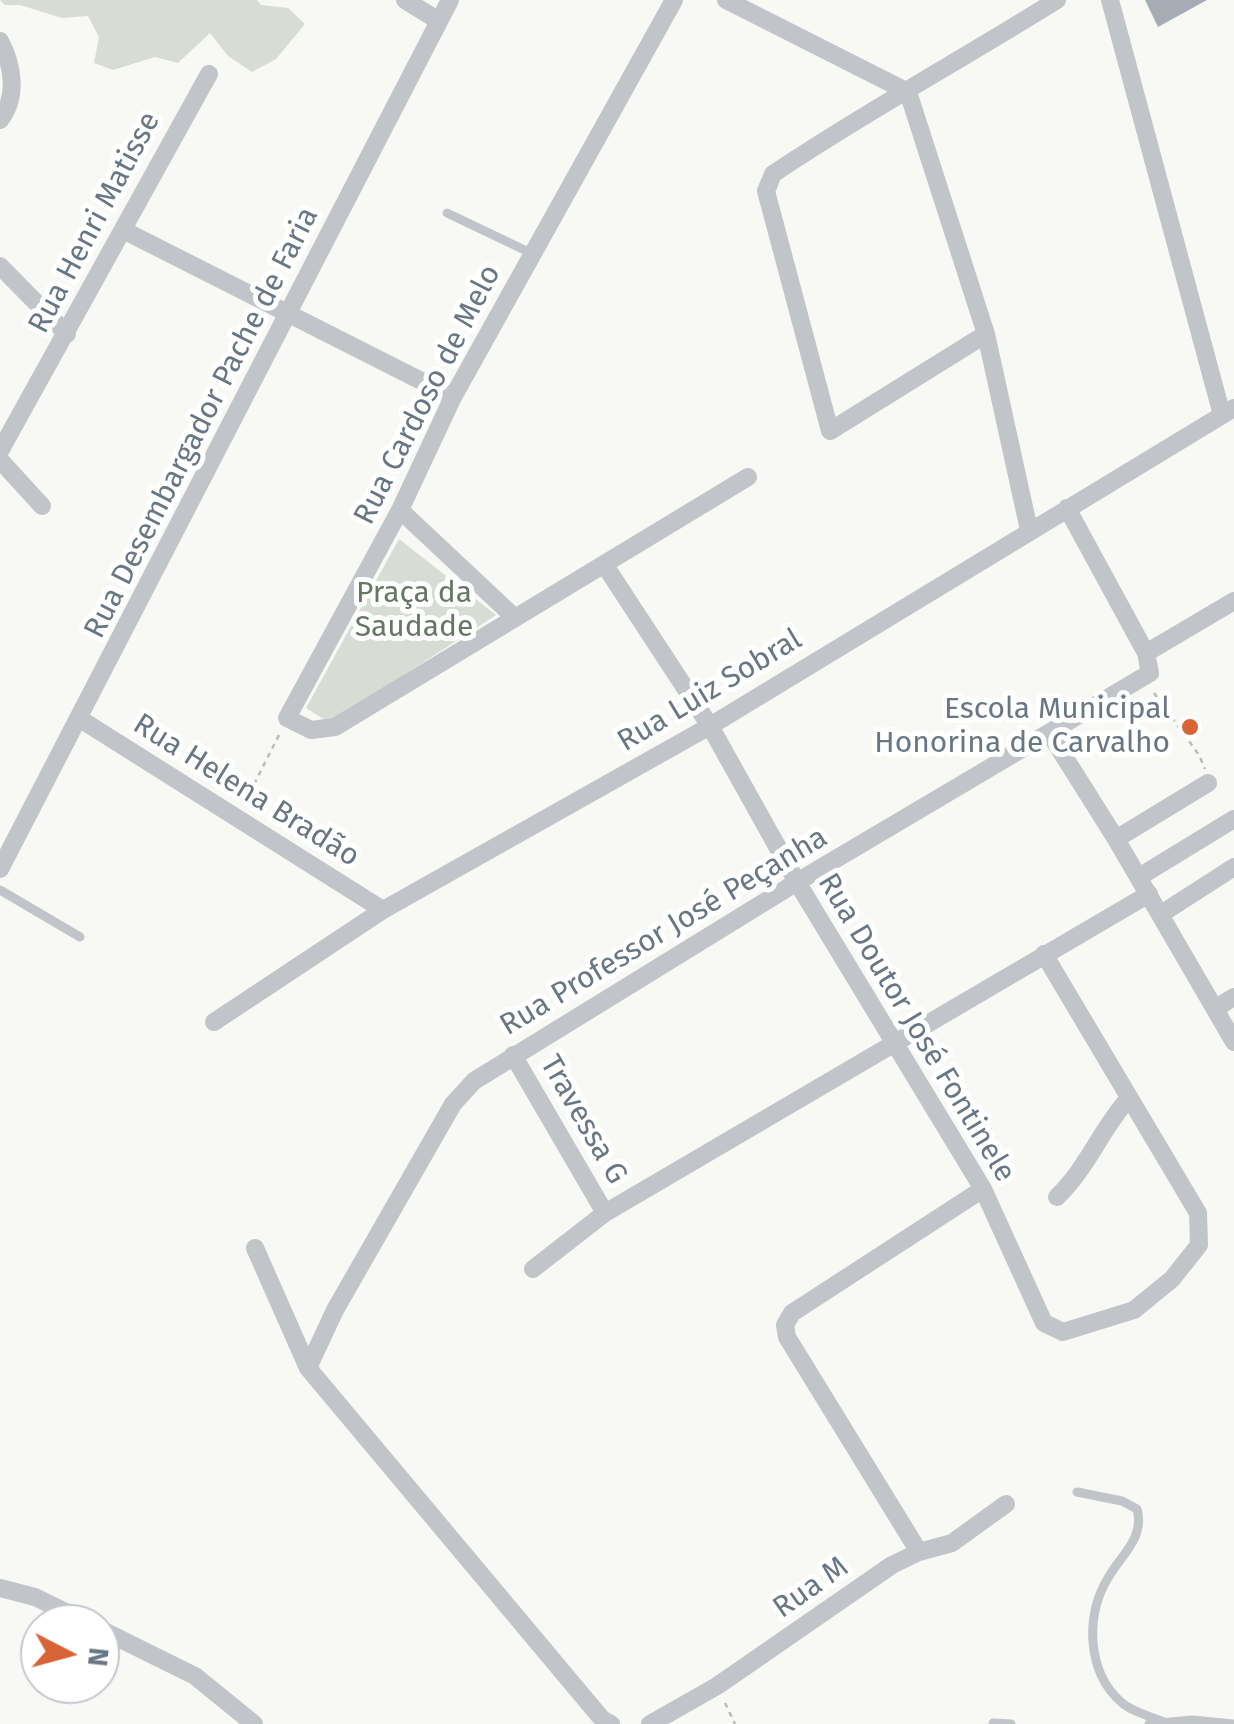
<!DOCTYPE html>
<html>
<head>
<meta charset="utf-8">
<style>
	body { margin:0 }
	#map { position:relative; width:1234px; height:1724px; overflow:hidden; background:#f8f8f5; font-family:"Fira Sans",sans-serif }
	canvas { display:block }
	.north { position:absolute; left:20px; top:1604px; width:100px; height:100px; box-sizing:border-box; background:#fff; border:2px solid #c3c8ce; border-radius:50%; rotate:96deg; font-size:28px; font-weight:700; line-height:40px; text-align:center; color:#697684 }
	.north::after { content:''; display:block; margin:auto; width:35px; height:45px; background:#d86435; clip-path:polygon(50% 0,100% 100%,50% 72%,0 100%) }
</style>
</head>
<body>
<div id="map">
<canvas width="1234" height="1724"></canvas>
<div class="north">N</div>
</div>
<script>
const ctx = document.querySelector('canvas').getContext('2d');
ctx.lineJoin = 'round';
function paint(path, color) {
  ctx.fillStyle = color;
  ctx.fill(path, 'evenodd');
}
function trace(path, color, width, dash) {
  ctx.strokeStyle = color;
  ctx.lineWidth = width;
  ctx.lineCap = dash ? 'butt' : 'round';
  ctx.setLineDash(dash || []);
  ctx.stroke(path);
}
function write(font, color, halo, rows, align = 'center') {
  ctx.font = font + ' "Fira Sans",sans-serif';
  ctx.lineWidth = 10;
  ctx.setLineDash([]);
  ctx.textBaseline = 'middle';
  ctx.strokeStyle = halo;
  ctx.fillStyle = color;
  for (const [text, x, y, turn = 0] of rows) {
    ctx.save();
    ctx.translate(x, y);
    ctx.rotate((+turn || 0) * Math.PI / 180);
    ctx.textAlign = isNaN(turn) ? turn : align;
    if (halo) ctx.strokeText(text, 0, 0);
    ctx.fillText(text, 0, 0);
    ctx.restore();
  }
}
paint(new Path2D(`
	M0,0H257L261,5L288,8L305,24L276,59L252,72L228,56L210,33L178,63L155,57L113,70L94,63L99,37L88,16L62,18L20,5H5Z
	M399,539L496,615L330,723L306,708Z`), '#d7dcd5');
paint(new Path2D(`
	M1145,0H1207L1158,27Z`), '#a5acb3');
trace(new Path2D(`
	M1154,693L1199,755L1205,769
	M245,802L280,733
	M725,1703L735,1724`), '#b9bcbe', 2.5, [5, 5]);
trace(new Path2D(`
	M447,213L533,254
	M0,890L80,937
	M1077,1492L1122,1501L1137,1509C1145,1538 1121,1555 1108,1578C1085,1616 1087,1672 1121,1702C1132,1712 1150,1716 1164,1722
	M993,1723L1011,1724
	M1149,1724L1192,1720L1233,1724`), '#c1c4c8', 9);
trace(new Path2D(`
	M405,0L439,21
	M674,0L453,397L400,510L287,718L311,730L335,727L748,477
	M726,0L908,92L986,334L1029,530
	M1110,0L1222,415
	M0,41C13,65 18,97 0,120
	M123,230L453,397
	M0,266L67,334
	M986,334L830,431L766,191L773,174C865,112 963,59 1057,0
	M0,451L209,74
	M0,460L42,506
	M400,510L513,616
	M604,564L710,726L797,882L983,1189L1044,1323L1063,1332L1134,1310L1172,1279L1199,1245L1198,1213L1044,954
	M1146,653L1234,601
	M80,719L383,910
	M1050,734L1116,839L1234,1042
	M1116,839L1208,783
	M0,869L450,0
	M1139,877L1234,819
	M1161,914L1234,867
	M1216,1008L1234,997
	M214,1022L383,910L710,726L1234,408
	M513,1055L605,1213
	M1057,1197C1088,1167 1101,1129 1129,1098
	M255,1248L308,1368L602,1719L611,1724
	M533,1269L605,1213L1149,894
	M308,1368L335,1310L453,1104L474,1081L797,882L1150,673L1146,653L1067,508
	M919,1552L787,1337L785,1325L792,1313L983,1189
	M0,1588L35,1597L90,1624
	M100,1629L195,1676L254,1724
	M650,1724L717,1686L892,1565L919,1552L952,1543L1006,1504`), '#c1c4c8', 18);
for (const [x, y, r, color] of [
	[1190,727,10,"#d86435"]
]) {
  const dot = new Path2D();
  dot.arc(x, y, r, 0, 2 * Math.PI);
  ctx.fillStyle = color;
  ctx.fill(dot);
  trace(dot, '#fff', 4);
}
write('30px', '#697684', '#fff', [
	["Rua Henri Matisse",95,223,-62],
	["Rua Cardoso de Melo",428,395,-63],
	["Rua Desembargador Pache de Faria",202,423,-63],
	["Rua Luiz Sobral",710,691,-31],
	["Rua Helena Bradão",246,791,32],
	["Rua Professor José Peçanha",664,932,-31],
	["Rua Doutor José Fontinele",916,1028,59],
	["Travessa G",583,1120,60],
	["Rua M",811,1588,-35]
]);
write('30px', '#667763', '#fff', [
	["Praça da",414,594],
	["Saudade",414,628]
]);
write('30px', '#697684', '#fff', [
	["Escola Municipal",1170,710],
	["Honorina de Carvalho",1170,744]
], 'right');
</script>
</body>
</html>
